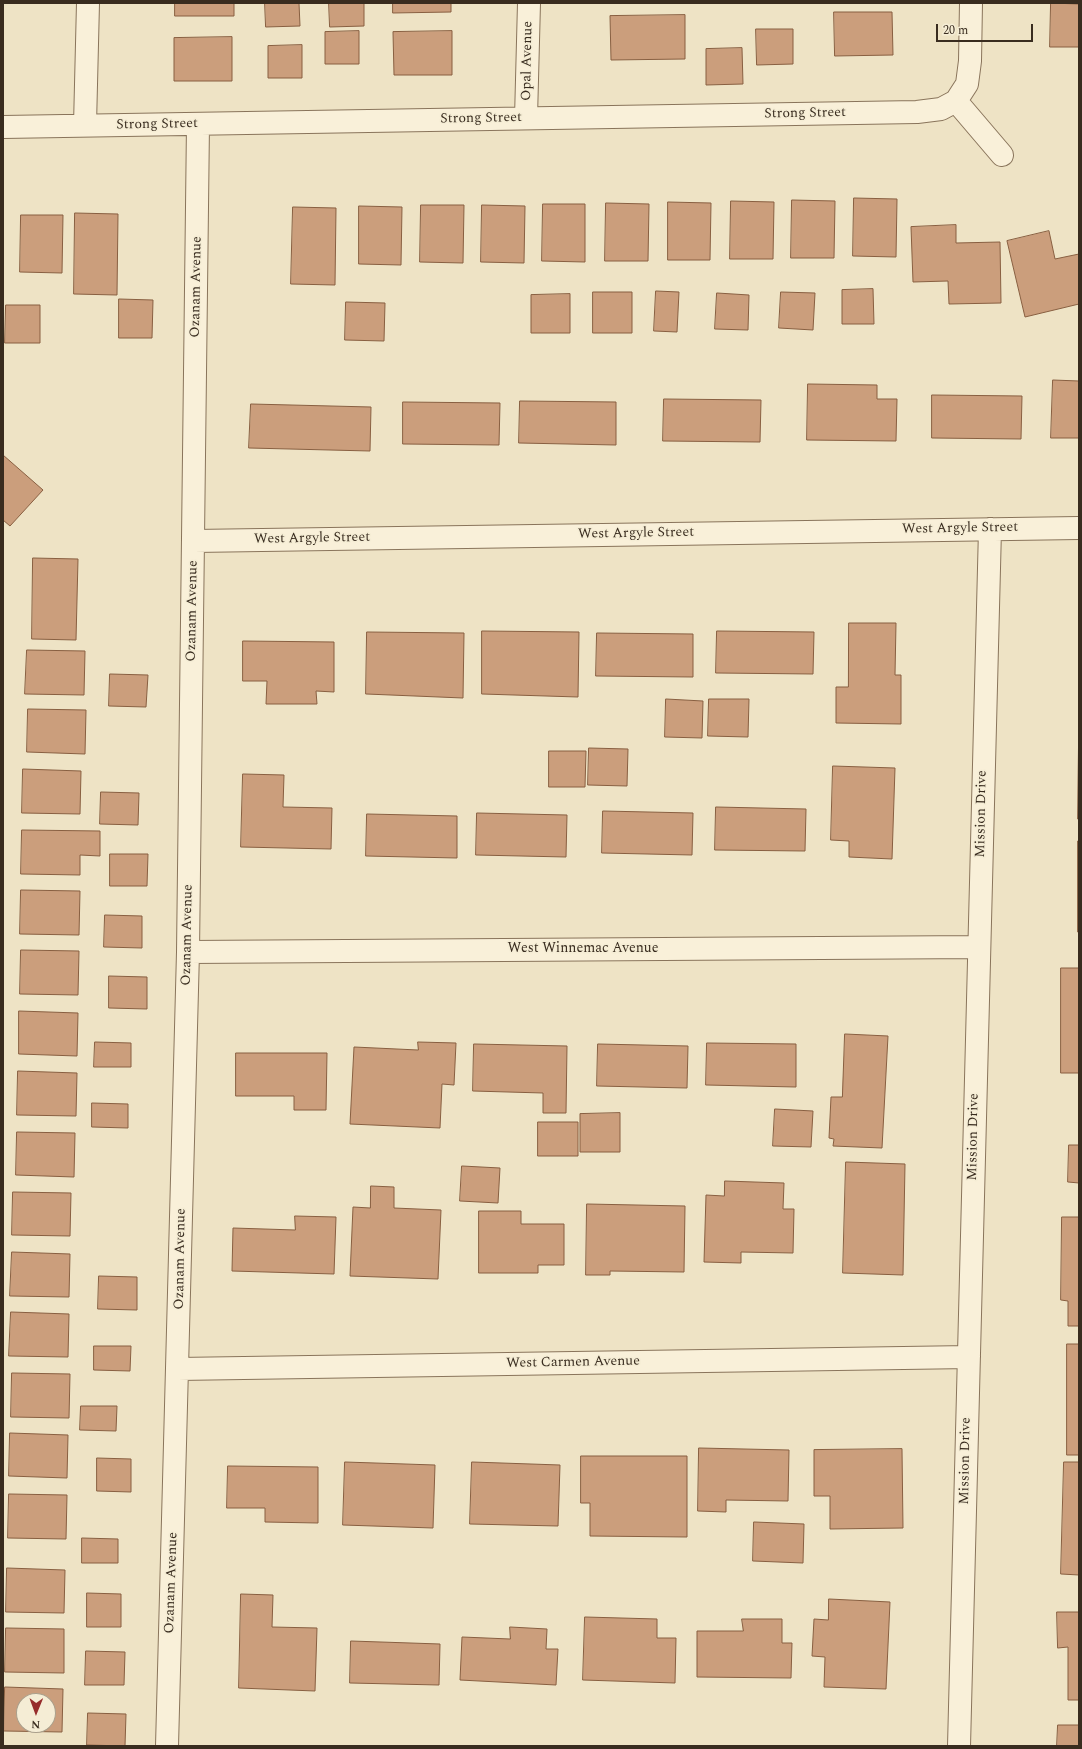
<!DOCTYPE html>
<html>
<head>
<meta charset="utf-8">
<style>
	body { margin:0 }
	#map { position:relative; width:1082px; height:1749px; overflow:hidden; background:#eee3c5; font-family:Spectral,serif }
	canvas { display:block }
	.frame { position:absolute; inset:0; border:4px solid #392c1f; pointer-events:none }
	.north { position:absolute; left:16px; top:1693px; width:40px; height:40px; box-sizing:border-box; background:#f5edd5; border:1px solid #aaa08c; border-radius:50%; rotate:181deg; font-size:11px; font-weight:700; line-height:16px; text-align:center; color:#392c1f }
	.north::after { content:''; display:block; margin:auto; width:14px; height:18px; background:#972d2c; clip-path:polygon(50% 0,100% 100%,50% 72%,0 100%) }
	.scale { position:absolute; left:936px; top:24px; width:97px; height:18px; box-sizing:border-box; border:2px solid #392c1f; border-top:0; padding-left:5px; font-size:12px; line-height:14px; white-space:nowrap; color:#392c1f; -webkit-text-stroke:3px #f5edd5; paint-order:stroke }
</style>
</head>
<body>
<div id="map">
<canvas width="1082" height="1749"></canvas>
<div class="frame"></div>
<div class="north">N</div>
<div class="scale">20 m</div>
</div>
<script>
const ctx = document.querySelector('canvas').getContext('2d');
ctx.lineJoin = 'round';
function paint(path, color) {
  ctx.fillStyle = color;
  ctx.fill(path, 'evenodd');
}
function trace(path, color, width, dash) {
  ctx.strokeStyle = color;
  ctx.lineWidth = width;
  ctx.lineCap = dash ? 'butt' : 'round';
  ctx.setLineDash(dash || []);
  ctx.stroke(path);
}
function write(font, color, halo, rows, align = 'center') {
  ctx.font = font + ' Spectral,serif';
  ctx.lineWidth = 3;
  ctx.setLineDash([]);
  ctx.textBaseline = 'middle';
  ctx.strokeStyle = halo;
  ctx.fillStyle = color;
  for (const [text, x, y, turn = 0] of rows) {
    ctx.save();
    ctx.translate(x, y);
    ctx.rotate((+turn || 0) * Math.PI / 180);
    ctx.textAlign = isNaN(turn) ? turn : align;
    if (halo) ctx.strokeText(text, 0, 0);
    ctx.fillText(text, 0, 0);
    ctx.restore();
  }
}
const building = new Path2D(`
	M175,3H234V16H175Z
	M265,3H299L300,26L266,27Z
	M329,3H364V26L330,27Z
	M393,3H451V12L393,13Z
	M1051,3L1079,4V47H1050Z
	M834,12H892L893,55L835,56Z
	M685,15V59L611,60L610,16Z
	M756,29H793V64L757,65Z
	M359,31V64H325V32Z
	M452,31V75H394L393,32Z
	M232,37V81H174V38Z
	M302,45V78H268V46Z
	M742,48L743,84L706,85V49Z
	M854,198L897,199L896,257L853,256Z
	M792,200L835,201L834,258H791Z
	M731,201L774,202L773,259H730Z
	M668,202L711,203L710,260H668Z
	M606,203L649,204L648,261H605Z
	M543,204H585V262L542,261Z
	M421,205H464L463,263L420,262Z
	M482,205L525,206L524,263L481,262Z
	M359,206L402,207L401,265L359,264Z
	M293,207L336,208L335,285L291,284Z
	M75,213L118,214L117,295L74,294Z
	M21,215H63L62,273L20,272Z
	M956,225V243L1000,242L1001,303L949,304L948,281L913,282L911,227Z
	M1049,231L1055,259L1079,254V304L1025,317L1007,241Z
	M873,289L874,324H842V290Z
	M656,291L679,292L677,332L654,331Z
	M593,292H632V333H593Z
	M781,292L815,293L813,330L779,328Z
	M717,293L749,295L748,330L715,329Z
	M570,294V333H531V295Z
	M119,299L153,300L152,338H119Z
	M346,302L385,303L384,341L345,340Z
	M6,305H40V343H5Z
	M1053,380L1079,381V438H1051Z
	M808,384L877,385V399H897L896,441L807,440Z
	M932,395L1022,396L1021,439L932,438Z
	M664,399L761,400L760,442L663,441Z
	M520,401L616,402V445L519,443Z
	M403,402L500,403L499,445L403,444Z
	M251,404L371,407L370,451L249,448Z
	M3,455L43,490L10,526L3,520Z
	M33,558L78,559L76,640L32,639Z
	M849,623H896L895,675H901V724L836,723V687H848Z
	M482,631L579,632L578,697L482,694Z
	M717,631L814,632L813,674L716,673Z
	M367,632L464,633L463,698L366,694Z
	M597,633L693,634V677L596,676Z
	M243,641L334,642V692L316,691L317,704H266L267,681H243Z
	M27,650L85,651L84,695L25,694Z
	M110,674L148,675L146,707L109,706Z
	M666,699L703,701L702,738L665,737Z
	M709,699H749L748,737L708,736Z
	M1079,708V819H1078Z
	M28,709L86,710L85,754L27,752Z
	M589,748L628,749L627,786L588,785Z
	M549,751H586L585,787H549Z
	M833,766L895,768L892,859L849,857V841L831,840Z
	M23,769L81,771L80,814L22,813Z
	M243,774L284,775L283,807L332,808L331,849L241,847Z
	M101,792L139,793L138,825L100,824Z
	M716,807L806,809L805,851L715,850Z
	M603,811L693,813L692,855L602,853Z
	M477,813L567,815L566,857L476,855Z
	M367,814L457,816V858L366,856Z
	M22,830L100,831V856L80,855V875L21,874Z
	M1078,841H1079V932H1078Z
	M110,854H148L147,886H110Z
	M21,890L80,891L79,935L20,934Z
	M105,915L142,916V948L104,947Z
	M21,950L79,951L78,995L20,994Z
	M1061,968H1079V1073H1061Z
	M109,976L147,977V1009L109,1008Z
	M19,1011L78,1013L77,1056L19,1054Z
	M845,1034L888,1036L882,1148L833,1146L834,1139L829,1138L831,1097H842Z
	M95,1042L131,1043V1067H94Z
	M418,1042L456,1043L454,1085L442,1084L440,1128L350,1124L354,1047L418,1050Z
	M707,1043L796,1044V1087L706,1085Z
	M474,1044L567,1046L566,1113H543V1093L473,1091Z
	M598,1044L688,1046L687,1088L597,1086Z
	M236,1053H327L326,1110H294V1096H236Z
	M18,1071L77,1073L76,1116L17,1115Z
	M92,1103L128,1104V1128L92,1127Z
	M775,1109L813,1111L811,1147L773,1146Z
	M620,1113V1152H580V1114Z
	M538,1122H578V1156H538Z
	M17,1132L75,1133L74,1177L16,1175Z
	M1069,1145H1079V1183L1068,1182Z
	M846,1162L905,1164L903,1275L843,1273Z
	M462,1166L500,1168L498,1203L460,1201Z
	M725,1181L784,1183L783,1209H794L793,1253L741,1252V1263L704,1262L706,1195L724,1196Z
	M371,1186L394,1187V1208L441,1210L438,1279L350,1276L353,1207L370,1208Z
	M13,1192L71,1193L70,1236L12,1235Z
	M587,1204L685,1206L684,1272L610,1271V1275H586Z
	M479,1211H521V1224H564V1265H538V1273H479Z
	M295,1216L336,1217L334,1274L232,1271L233,1228L295,1230Z
	M1062,1217H1079V1326H1068V1301L1061,1300Z
	M12,1252L70,1254L69,1297L10,1296Z
	M99,1276L137,1277V1310L98,1309Z
	M11,1312L69,1314L68,1357L9,1356Z
	M1067,1344H1079V1455H1067Z
	M94,1346H131L130,1371L94,1370Z
	M12,1373L70,1374L69,1418L11,1417Z
	M81,1406H117L116,1431L80,1430Z
	M10,1433L68,1435L67,1478L9,1476Z
	M699,1448L789,1450L788,1501L726,1500V1512L698,1511Z
	M902,1449L903,1528L830,1529V1496H814V1450Z
	M581,1456H687V1537L590,1536V1503H581Z
	M97,1458L131,1459V1492L97,1491Z
	M345,1462L435,1465L433,1528L343,1525Z
	M472,1462L560,1465L558,1526L470,1524Z
	M1064,1462H1079V1575L1061,1574Z
	M228,1466L318,1467V1523L265,1522V1508H227Z
	M9,1494L67,1495L66,1539L8,1538Z
	M754,1522L804,1524L803,1563L753,1561Z
	M82,1538L118,1539V1563H82Z
	M7,1568L65,1570L64,1613L6,1612Z
	M87,1593L121,1594V1627H87Z
	M241,1594L273,1595L272,1627L317,1628L315,1691L239,1688Z
	M829,1599L890,1602L886,1689L824,1687L825,1657L812,1656L814,1619L828,1620Z
	M1057,1612H1079V1700H1068V1647L1058,1648Z
	M585,1617L657,1619V1638H676L675,1683L583,1680Z
	M742,1619H782V1643H792L791,1678L697,1677V1631H743Z
	M510,1627L547,1629L546,1649H558L556,1685L460,1680L462,1637L510,1639Z
	M6,1628L64,1629V1673L5,1672Z
	M351,1641L440,1644L439,1685L350,1683Z
	M86,1651L125,1652L124,1685H85Z
	M5,1687L63,1689L62,1732L4,1731ZM24,1701H48V1725H24Z
	M88,1713L126,1714L125,1746L87,1745Z
	M1058,1725H1079V1746H1057Z`);
paint(building, '#cb9e7c');
trace(building, '#885f41', 1);
const minor = new Path2D(`
	M956,101L967,84L970,61L971,3
	M956,101L1002,155
	M526,118L529,3
	M85,125L88,3
	M3,127L917,112L941,109L956,101
	M194,541L1079,528
	M188,952L979,947
	M178,1369L969,1357
	M167,1746L188,952L198,124
	M959,1746L990,529`);
trace(minor, '#89745b', 24);
trace(minor, '#f9f0d9', 22);
write('14px', '#392c1f', '#f5edd5', [
	["Opal Avenue",528,61,-89],
	["Strong Street",805,114,-1],
	["Strong Street",481,119,-1],
	["Strong Street",157,125,-1],
	["Ozanam Avenue",197,287,-89],
	["West Argyle Street",960,529,-1],
	["West Argyle Street",636,534,-1],
	["West Argyle Street",312,539,-1],
	["Ozanam Avenue",193,611,-89],
	["Mission Drive",982,814,-89],
	["Ozanam Avenue",188,935,-89],
	["West Winnemac Avenue",583,949],
	["Mission Drive",974,1137,-89],
	["Ozanam Avenue",181,1259,-89],
	["West Carmen Avenue",573,1363,-1],
	["Mission Drive",966,1461,-89],
	["Ozanam Avenue",172,1583,-88]
]);
</script>
</body>
</html>
